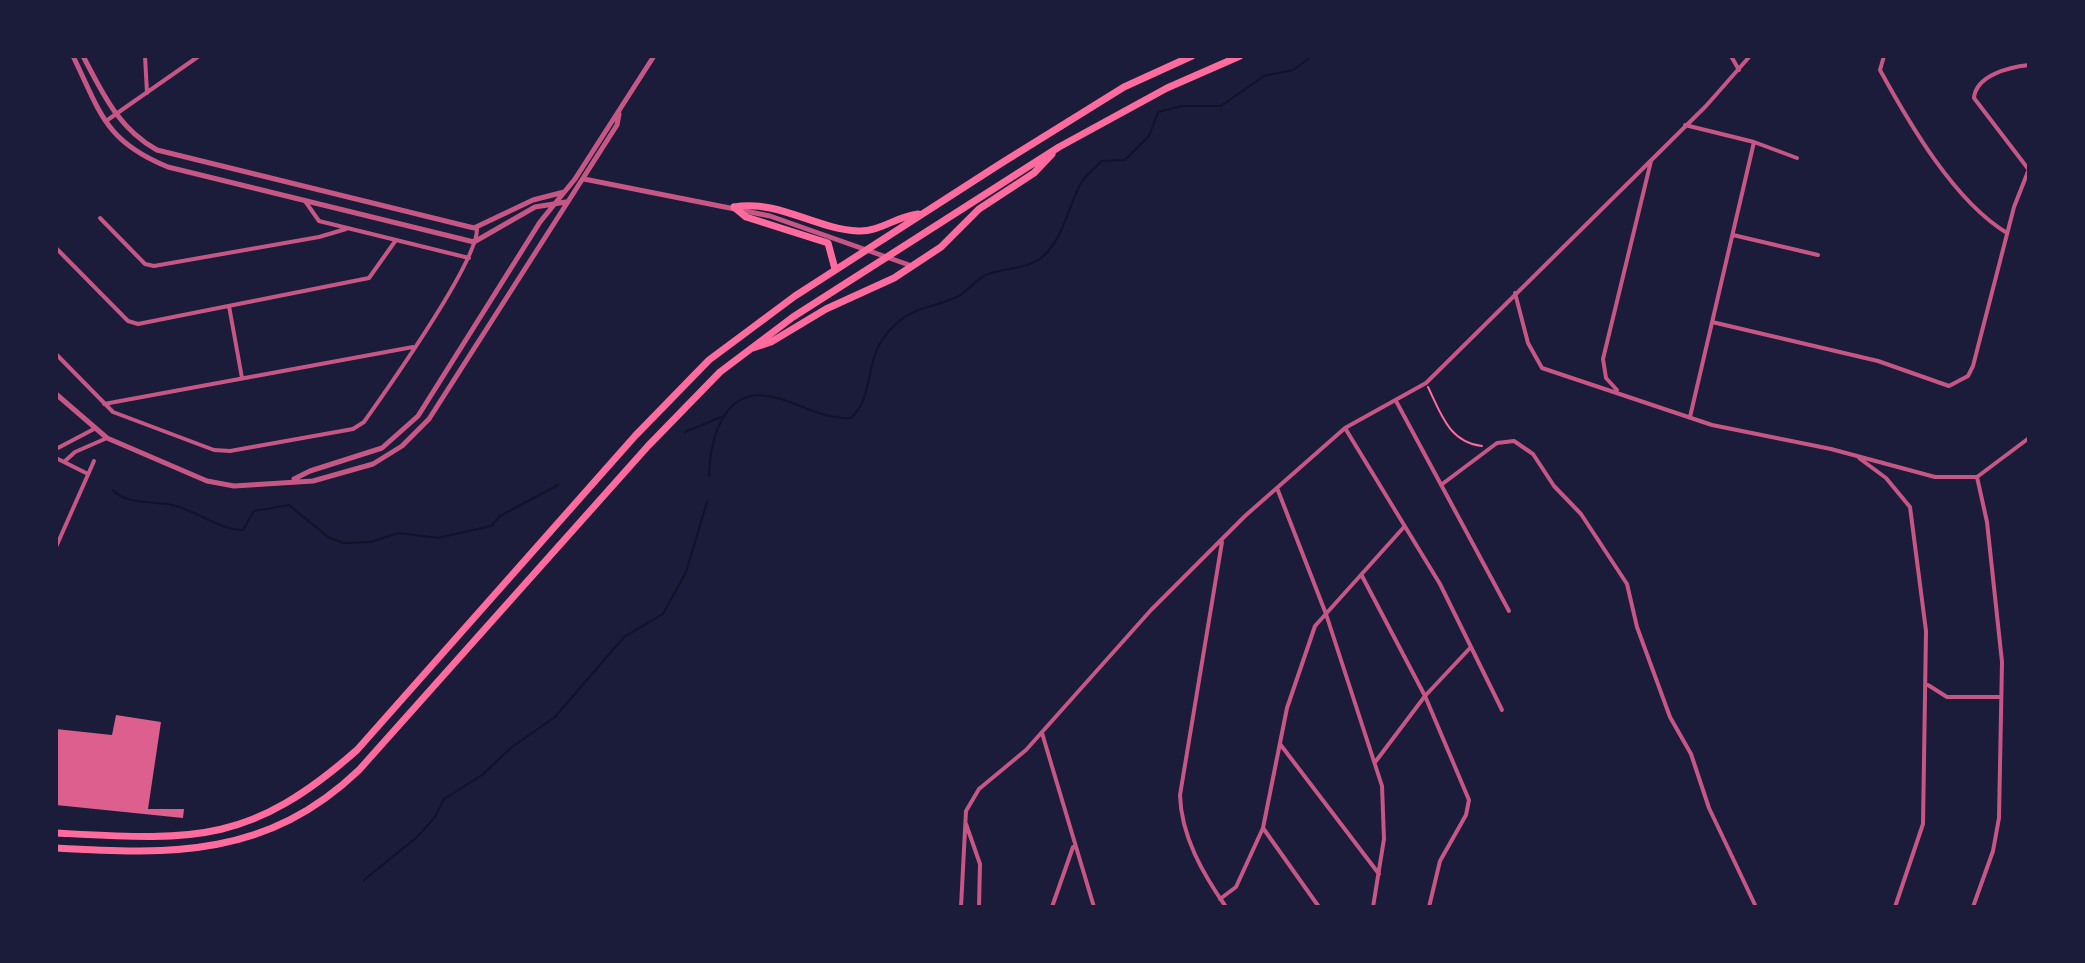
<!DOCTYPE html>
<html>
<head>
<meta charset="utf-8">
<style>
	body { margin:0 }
	#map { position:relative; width:2085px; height:963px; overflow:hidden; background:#1b1b3a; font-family:"Golos Text",sans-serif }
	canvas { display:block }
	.frame { position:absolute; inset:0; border:58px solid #1b1b3a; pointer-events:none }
</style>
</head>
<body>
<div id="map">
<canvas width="2085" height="963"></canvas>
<div class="frame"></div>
</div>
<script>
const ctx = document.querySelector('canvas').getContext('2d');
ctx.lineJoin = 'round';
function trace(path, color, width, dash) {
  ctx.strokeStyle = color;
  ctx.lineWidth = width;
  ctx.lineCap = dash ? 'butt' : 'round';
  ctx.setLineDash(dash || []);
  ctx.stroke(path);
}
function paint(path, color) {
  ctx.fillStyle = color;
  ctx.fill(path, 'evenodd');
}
trace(new Path2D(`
	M685,432L721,417
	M709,476C710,440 723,385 773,397C801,403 822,420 851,418C874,397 865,361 885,336C910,304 927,311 959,296C969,290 976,279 988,274C1004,268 1027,269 1041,258C1063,241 1068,206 1081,183C1086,175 1095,168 1102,161L1125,160L1149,136L1158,112L1182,106H1221L1264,76L1293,70L1312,56
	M113,490C126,505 154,501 172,505C196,510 219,530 243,530L254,511L289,505L328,537L343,543L370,542L399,533L438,538L491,526L500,516L558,485
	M364,880L417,837L435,817L444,799L482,775L512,747L555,717L624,637L663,614L686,572L707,502`), '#12122b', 2);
paint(new Path2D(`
	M116,715L161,722L148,809H184L183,818L56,805V729L112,735Z`), '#dd5f8e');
trace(new Path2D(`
	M1428,387C1441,414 1449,442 1482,446`), '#ff6b9d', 2);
trace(new Path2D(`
	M145,56L147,93
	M1731,56L1739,70
	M1884,56L1880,70C1909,123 1954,201 2007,233
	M2029,65C2010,67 1976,75 1974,98L2029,170
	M106,121L199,56
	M1685,125L1754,142L1797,158
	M305,201L319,221L469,258
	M100,218L145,264L154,266L319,237L346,229
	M1733,235L1818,255
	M56,248L128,321L138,324L369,278L396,240
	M1515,293L1528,343L1542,368L1712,425L1831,449L1935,477H1977L2029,438
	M229,306L242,378
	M1712,322L1878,361L1949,386L1968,376L1973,366L2014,207L2029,169
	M56,354L113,412L214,450L230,451L353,429L364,422C388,388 477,263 477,229
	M1617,390L1606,378L1603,359L1651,161
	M1396,401L1509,611
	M104,404L413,347
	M1690,417L1754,142
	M1345,428L1440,584L1502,710
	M56,449L94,429
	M56,458L88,474
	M1859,458L1886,478L1910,507L1926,631L1923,824L1895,907
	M64,462L75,452L107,438
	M1441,485L1497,443L1514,441L1533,454L1554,486L1581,514L1627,584L1637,627L1670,717L1691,754L1709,808L1756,907
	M1277,488L1326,614L1382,786L1384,839L1373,907
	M1222,542L1180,795C1181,836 1203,874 1226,907
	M56,547L94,461
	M1362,576L1425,696L1469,800L1466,815L1440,861L1429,907
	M1928,685L1947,697H2001
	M1042,733L1094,907
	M1280,744L1379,874
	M1376,761L1425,696L1470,648
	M966,824L980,864L979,907
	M1263,828L1319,907
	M1220,899L1236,887L1263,828L1287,708L1315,626L1404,527
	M961,907L966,811L979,789L1026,750L1151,610L1245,516L1345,428L1426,383L1706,106L1750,56
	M1052,907L1073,847
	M1973,907L1993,851L1999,818L2002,662L1987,522L1977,477`), '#c65784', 4);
trace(new Path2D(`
	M73,56C101,114 105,141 168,167L474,242L535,207L566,202
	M83,56C103,94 118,128 157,150L474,228L533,200L564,192
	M584,179L770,216L912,266
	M56,394L107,438L207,481L234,486L313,481L373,464L402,446L429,419L617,125L619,114
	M294,479L310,471L382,448L418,416L540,222L575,179L654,56`), '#c65784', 5);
trace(new Path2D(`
	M734,207C777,199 816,229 858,231C880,232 897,216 918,214
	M734,207L746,217L828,243L835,269
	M753,348L771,342L826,309L894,278L941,247L979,209L1034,173L1052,154
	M56,833C193,840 248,846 357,750L635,436L709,360L795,296L1000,164L1124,87L1192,56
	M56,848C173,855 268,857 359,770L648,446L720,372L793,317L1059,147L1167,88L1240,56`), '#ff6b9d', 7);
</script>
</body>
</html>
